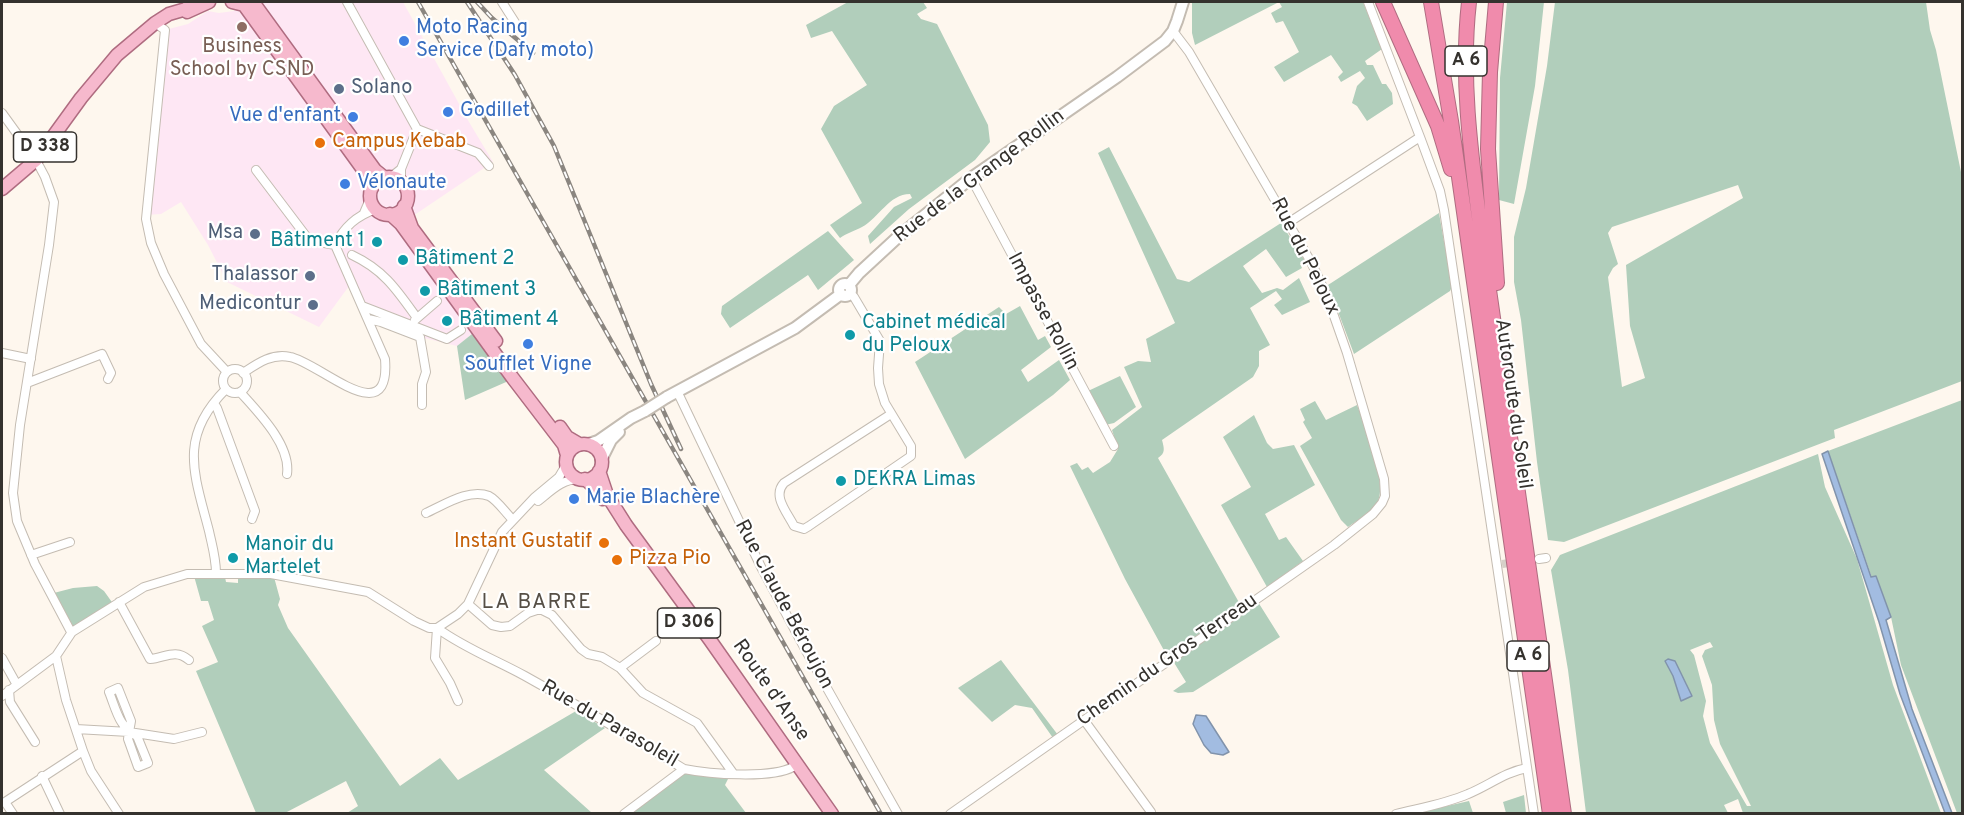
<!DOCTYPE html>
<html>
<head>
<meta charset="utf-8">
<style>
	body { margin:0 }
	#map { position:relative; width:1964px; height:815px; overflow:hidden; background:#fef7ee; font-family:Overpass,sans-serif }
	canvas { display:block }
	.frame { position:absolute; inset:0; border:3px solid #35322e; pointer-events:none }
</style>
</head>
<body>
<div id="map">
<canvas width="1964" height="815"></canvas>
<div class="frame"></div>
</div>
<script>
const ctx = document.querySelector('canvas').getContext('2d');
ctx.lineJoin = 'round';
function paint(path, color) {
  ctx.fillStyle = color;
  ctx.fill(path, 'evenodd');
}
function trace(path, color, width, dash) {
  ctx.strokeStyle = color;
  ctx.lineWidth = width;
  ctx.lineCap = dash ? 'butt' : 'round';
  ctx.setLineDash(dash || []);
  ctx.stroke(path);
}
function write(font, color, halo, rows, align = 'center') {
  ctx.font = font + ' Overpass,sans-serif';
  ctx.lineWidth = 4.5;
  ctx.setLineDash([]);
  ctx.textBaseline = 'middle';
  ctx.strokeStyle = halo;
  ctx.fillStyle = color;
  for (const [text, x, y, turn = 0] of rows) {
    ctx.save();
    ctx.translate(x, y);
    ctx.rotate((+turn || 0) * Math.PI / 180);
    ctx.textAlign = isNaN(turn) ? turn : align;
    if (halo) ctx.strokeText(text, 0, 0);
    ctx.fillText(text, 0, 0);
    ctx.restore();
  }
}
paint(new Path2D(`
	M245,2H403L469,122L493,162L401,224L477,330L457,346L420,337L368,319L352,282L319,327L227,282L208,245L181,202L161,214L146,215L165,30L188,24L208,11L219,13L234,11Z`), '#fee7f4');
paint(new Path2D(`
	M848,2H923L927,8L917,14L921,19L937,24L988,125L990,142L975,160L909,209L870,244L868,236L894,207L912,198L910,194C889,194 879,218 862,227C854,231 847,233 840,238L830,225L862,203L821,129L834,106L867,85L832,31L811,38L806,25Z
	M1192,2H1363L1382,49L1365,61L1367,65H1373L1382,84H1386L1392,93L1393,104L1367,121L1357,106L1352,103L1357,86L1365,78L1360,71L1341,82L1338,77L1343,72L1331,55L1284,82L1274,67L1299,52L1283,21L1276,23L1271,13L1282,7L1279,2L1195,45L1192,33Z
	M1507,2H1544L1535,86L1514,204L1499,200L1500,78Z
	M1555,2H1926L1930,30L1936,50L1962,177V381L1834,430L1835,438L1564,542L1548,540L1537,462L1521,320L1514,282V237L1526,188L1547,66ZM1738,185L1743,198L1626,265L1630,326L1645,378L1622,387L1608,277L1613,268L1618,264L1608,233L1612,227Z
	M1109,147L1177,279L1189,282L1281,223L1305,261L1300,264L1302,268L1286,277L1266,249L1243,266L1262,293L1277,288L1283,290L1299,278L1310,302L1282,315L1274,305L1282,299L1276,291L1250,308L1270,345L1259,351V366L1253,377L1162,440C1164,448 1166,453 1158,458L1241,606L1167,656L1125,579L1070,466L1077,463L1082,470L1088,467L1093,473L1110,462L1118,449L1112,430L1142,407L1124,367L1138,361L1151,362L1146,339L1175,323L1098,153Z
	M1439,213L1452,287L1450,291L1354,354L1328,285Z
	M828,231L854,260L818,290L808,275L730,328L721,314L722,306Z
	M1020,306L1038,340L1045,336L1051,347L1021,370L1028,382L1059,360L1070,380L1053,395L965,459L915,362L999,307L1006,314Z
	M477,330L513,379L465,400L457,346Z
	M1120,376L1136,407L1114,423L1105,425L1088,391Z
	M1962,400V813H1957L1901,665L1891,617L1876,576L1872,578L1828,451Z
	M1315,401L1326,420L1357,405C1365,425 1389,486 1377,503C1370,513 1358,520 1348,527L1341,520L1300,446L1312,438L1303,422L1305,420L1300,409Z
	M1254,415L1267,443L1273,449L1294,445L1315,485L1265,514L1279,540L1286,537L1303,561L1267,587L1221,505L1251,487L1223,437Z
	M1818,454L1825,487L1857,559L1893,685L1941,813H1743L1738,799L1724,805L1728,813H1586L1568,670L1551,570L1560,555ZM1710,642L1713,647L1705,650L1702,656L1712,685L1714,720L1720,744L1751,806H1747L1710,743L1703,716L1706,701L1694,655L1690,650ZM1665,661L1686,683L1691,696L1681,700L1673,676Z
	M194,576L225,577L226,582L238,583V576L274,577L280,599L278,605L288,628L400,786L440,758L458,780L576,711L605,728L544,770L592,813H347L358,806L346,781L285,813H256L196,671L218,662L202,626L214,620L208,601H201Z
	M97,586L104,591L114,605L71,632L50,594L73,588Z
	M1258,602L1280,637L1193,692L1178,693L1173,691L1186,682L1173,661Z
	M1001,660L1058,735L1053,738L1032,708L1015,705L992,722L958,688Z
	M682,772L729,777L725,785L746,813L628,814Z
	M1524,795L1526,813H1506L1503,802Z
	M1469,801L1473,813L1426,814L1425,811Z`), '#b1cebb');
const water = new Path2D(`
	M1828,451L1871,577L1876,576L1891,617L1886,620L1912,709L1952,813H1945L1900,694L1879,622L1822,454Z
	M1668,659L1675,661L1692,696L1681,701L1673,676L1665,661Z
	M1196,715L1206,716L1229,752L1223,755L1211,753L1204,745L1193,724Z`);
paint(water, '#a2bce1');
trace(water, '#8193ab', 1.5);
trace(new Path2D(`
	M1502,564L1539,559`), '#d6d0c8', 8, [8, 4]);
const minor = new Path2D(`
	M347,2L417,129L401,169V182
	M502,2L516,24
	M155,23L165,30L146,219L151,243L164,274L201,344L227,372
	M2,113L36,160L45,177L54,202L49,245L20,425L13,493L17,521L35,564L71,632
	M417,129L478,153L489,166
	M1420,137L1440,191L1444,210L1534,814
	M256,170L309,240L335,245
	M391,177L401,169
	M971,178L1114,446
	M364,213L370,199
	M1288,223L1420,137L1368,2
	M352,255C384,270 397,290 417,318
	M850,293L854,297L880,341L878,368L879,384L885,403L911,446V456L809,526L804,529L794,526C787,512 772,496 784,483L891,414
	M362,306L447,339L461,330
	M368,319L381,322L420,337L426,372L422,384V405
	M415,320L437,301
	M2,353L31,359
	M223 381a12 12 0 1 1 24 0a12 12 0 1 1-24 0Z
	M243,373C258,363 272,353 290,357C319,362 391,434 385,359L335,245C344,227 356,216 376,209
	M27,383L102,354L111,373L108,379
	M677,391L762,569L806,651L898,814
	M240,392C258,412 291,445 287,474
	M214,403L217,408L255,511L252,519
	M538,501C551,491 562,479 579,479
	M426,513C444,505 469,488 489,496C497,500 505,512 512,519
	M31,555L70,542
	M1539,559L1546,558
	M216,573C216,558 212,545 209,531C194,473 178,437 226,389
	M119,602L150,659C165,658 175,648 189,660
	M468,604L492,625L501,627L510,626L528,613L537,610H542L552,615L581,649L588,654L602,657L620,668L643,693L697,723L733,773
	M437,628C464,648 496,660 525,676C579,706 632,737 684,769C709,774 771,779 793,767
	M437,628L435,658L450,683L458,701
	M56,656L66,700L83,751L91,771L119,814
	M2,658L17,685
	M620,668L656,641
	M9,690L10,702L35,742
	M2,696L56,656L72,632L144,587L187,574H271L368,592L414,621L429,628H437L458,614L468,604L502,532L535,497L559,477L566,465
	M1084,720L1151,812
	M76,729L129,732L174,739L202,732
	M129,732L128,739L138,767L148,763L137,736C119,728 116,709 109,692L118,688L131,721L129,732
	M42,776L60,814
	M13,814L5,802L83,751
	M624,814L684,769
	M950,814L1334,545L1373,514L1382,503L1385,496L1384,479L1347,353L1327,296L1311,262L1189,52L1173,31
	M1396,814C1420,808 1445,804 1468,794C1488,786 1505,772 1527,768`);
const secondary = new Path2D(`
	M839 290a6 6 0 1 1 12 0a6 6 0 1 1-12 0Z
	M849,285L859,273L898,237L971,178L1117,77L1165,41L1173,31L1177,21L1183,2
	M667,397L795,328L841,294
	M589,444L598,441L631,418L645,411
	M601,460L611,440L619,432`);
const primary = new Path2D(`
	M232,2L244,5L367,175L372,188
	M253,2L375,170L385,178
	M187,12L209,2
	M370 196a19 19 0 1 1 38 0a19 19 0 1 1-38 0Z
	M2,189L36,160L81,98L117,55L155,23L169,14L186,9L193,2
	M404,206L412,228L496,341
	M390,214L401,224L512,377L564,445L567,455
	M560,427L567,437L579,444
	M566 462a18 18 0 1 1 36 0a18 18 0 1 1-36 0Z
	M599,471L607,495L626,525L710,640L832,814
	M585,479L595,488L603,499`);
const motorway = new Path2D(`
	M1383,2L1438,126L1451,169
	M1431,2L1451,121L1550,814
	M1469,2C1460,81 1472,162 1482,241L1564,814
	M1496,2L1490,72L1488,149L1497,283`);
trace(minor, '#c4bcb2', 10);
trace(secondary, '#c4bcb2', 14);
trace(primary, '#af6c80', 15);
trace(motorway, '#af6c80', 16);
trace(minor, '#fff', 8);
trace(secondary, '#fff', 10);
trace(primary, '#f6b9cd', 12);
trace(motorway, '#f08bac', 14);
const rail = new Path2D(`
	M418,2L881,814
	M467,2L515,75L554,146L651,384L681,449
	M477,2L492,18L533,53`);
trace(rail, '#8b8680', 4.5);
trace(rail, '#fff', 2, [7]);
const secondaryBridge = new Path2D(`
	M645,411L667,397`);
trace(secondaryBridge, '#c4bcb2', 14, []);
trace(secondaryBridge, '#fff', 10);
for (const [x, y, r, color] of [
	[242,27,6,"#8d6e63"],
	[404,41,6,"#3f7fe0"],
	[339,89,6,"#5c6f8a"],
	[448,112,6,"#3f7fe0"],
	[353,117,6,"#3f7fe0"],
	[320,143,6,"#e8710a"],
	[345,184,6,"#3f7fe0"],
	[255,234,6,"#5c6f8a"],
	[377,242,6,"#0f9aa8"],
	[403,260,6,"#0f9aa8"],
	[310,276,6,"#5c6f8a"],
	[425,291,6,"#0f9aa8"],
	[313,305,6,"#5c6f8a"],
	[447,321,6,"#0f9aa8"],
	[850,335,6,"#0f9aa8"],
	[528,344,6,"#3f7fe0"],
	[841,481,6,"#0f9aa8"],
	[574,499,6,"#3f7fe0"],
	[604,543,6,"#e8710a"],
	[233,558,6,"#0f9aa8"],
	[617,560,6,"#e8710a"]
]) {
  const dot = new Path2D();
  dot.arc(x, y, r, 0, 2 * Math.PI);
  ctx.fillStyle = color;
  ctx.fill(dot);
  trace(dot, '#fff', 2);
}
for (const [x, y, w] of [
	[1466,61,42],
	[45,147,63],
	[689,623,63],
	[1528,656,42]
]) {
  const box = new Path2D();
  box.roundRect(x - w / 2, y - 15, w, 30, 4.5);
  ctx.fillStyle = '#fff';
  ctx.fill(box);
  trace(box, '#35322e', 1.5);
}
write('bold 18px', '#35322e', null, [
	["A 6",1466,61],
	["D 338",45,147],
	["D 306",689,623],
	["A 6",1528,656]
]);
write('20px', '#366cbe', '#fff', [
	["Moto Racing",416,29],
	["Service (Dafy moto)",416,52],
	["Godillet",460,112],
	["Vue d'enfant",341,117,"right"],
	["Vélonaute",357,184],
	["Soufflet Vigne",528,366,"center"],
	["Marie Blachère",586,499]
], 'left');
write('20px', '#785e54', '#fff', [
	["Business",242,48],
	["School by CSND",242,71]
]);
write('20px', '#4e5e75', '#fff', [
	["Solano",351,89,"left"],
	["Msa",243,234],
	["Thalassor",298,276],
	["Medicontur",301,305]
], 'right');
write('20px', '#c56008', '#fff', [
	["Campus Kebab",332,143],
	["Instant Gustatif",592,543,"right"],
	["Pizza Pio",629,560]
], 'left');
write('20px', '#35322e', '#fff', [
	["Rue de la Grange Rollin",980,177,-37],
	["Rue du Peloux",1304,257,63],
	["Impasse Rollin",1042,312,62],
	["Autoroute du Soleil",1512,404,82],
	["Rue Claude Béroujon",783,605,62],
	["Chemin du Gros Terreau",1168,661,-35],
	["Route d'Anse",770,691,55],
	["Rue du Parasoleil",609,725,30]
]);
write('20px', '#0d838f', '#fff', [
	["Bâtiment 1",365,242,"right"],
	["Bâtiment 2",415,260],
	["Bâtiment 3",437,291],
	["Bâtiment 4",459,321],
	["Cabinet médical",862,324],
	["du Peloux",862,347],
	["DEKRA Limas",853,481],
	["Manoir du",245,546],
	["Martelet",245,569]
], 'left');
ctx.letterSpacing = '1.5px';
write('21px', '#564f46', '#fff', [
	["LA BARRE",537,604]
]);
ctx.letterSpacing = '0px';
</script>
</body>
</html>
